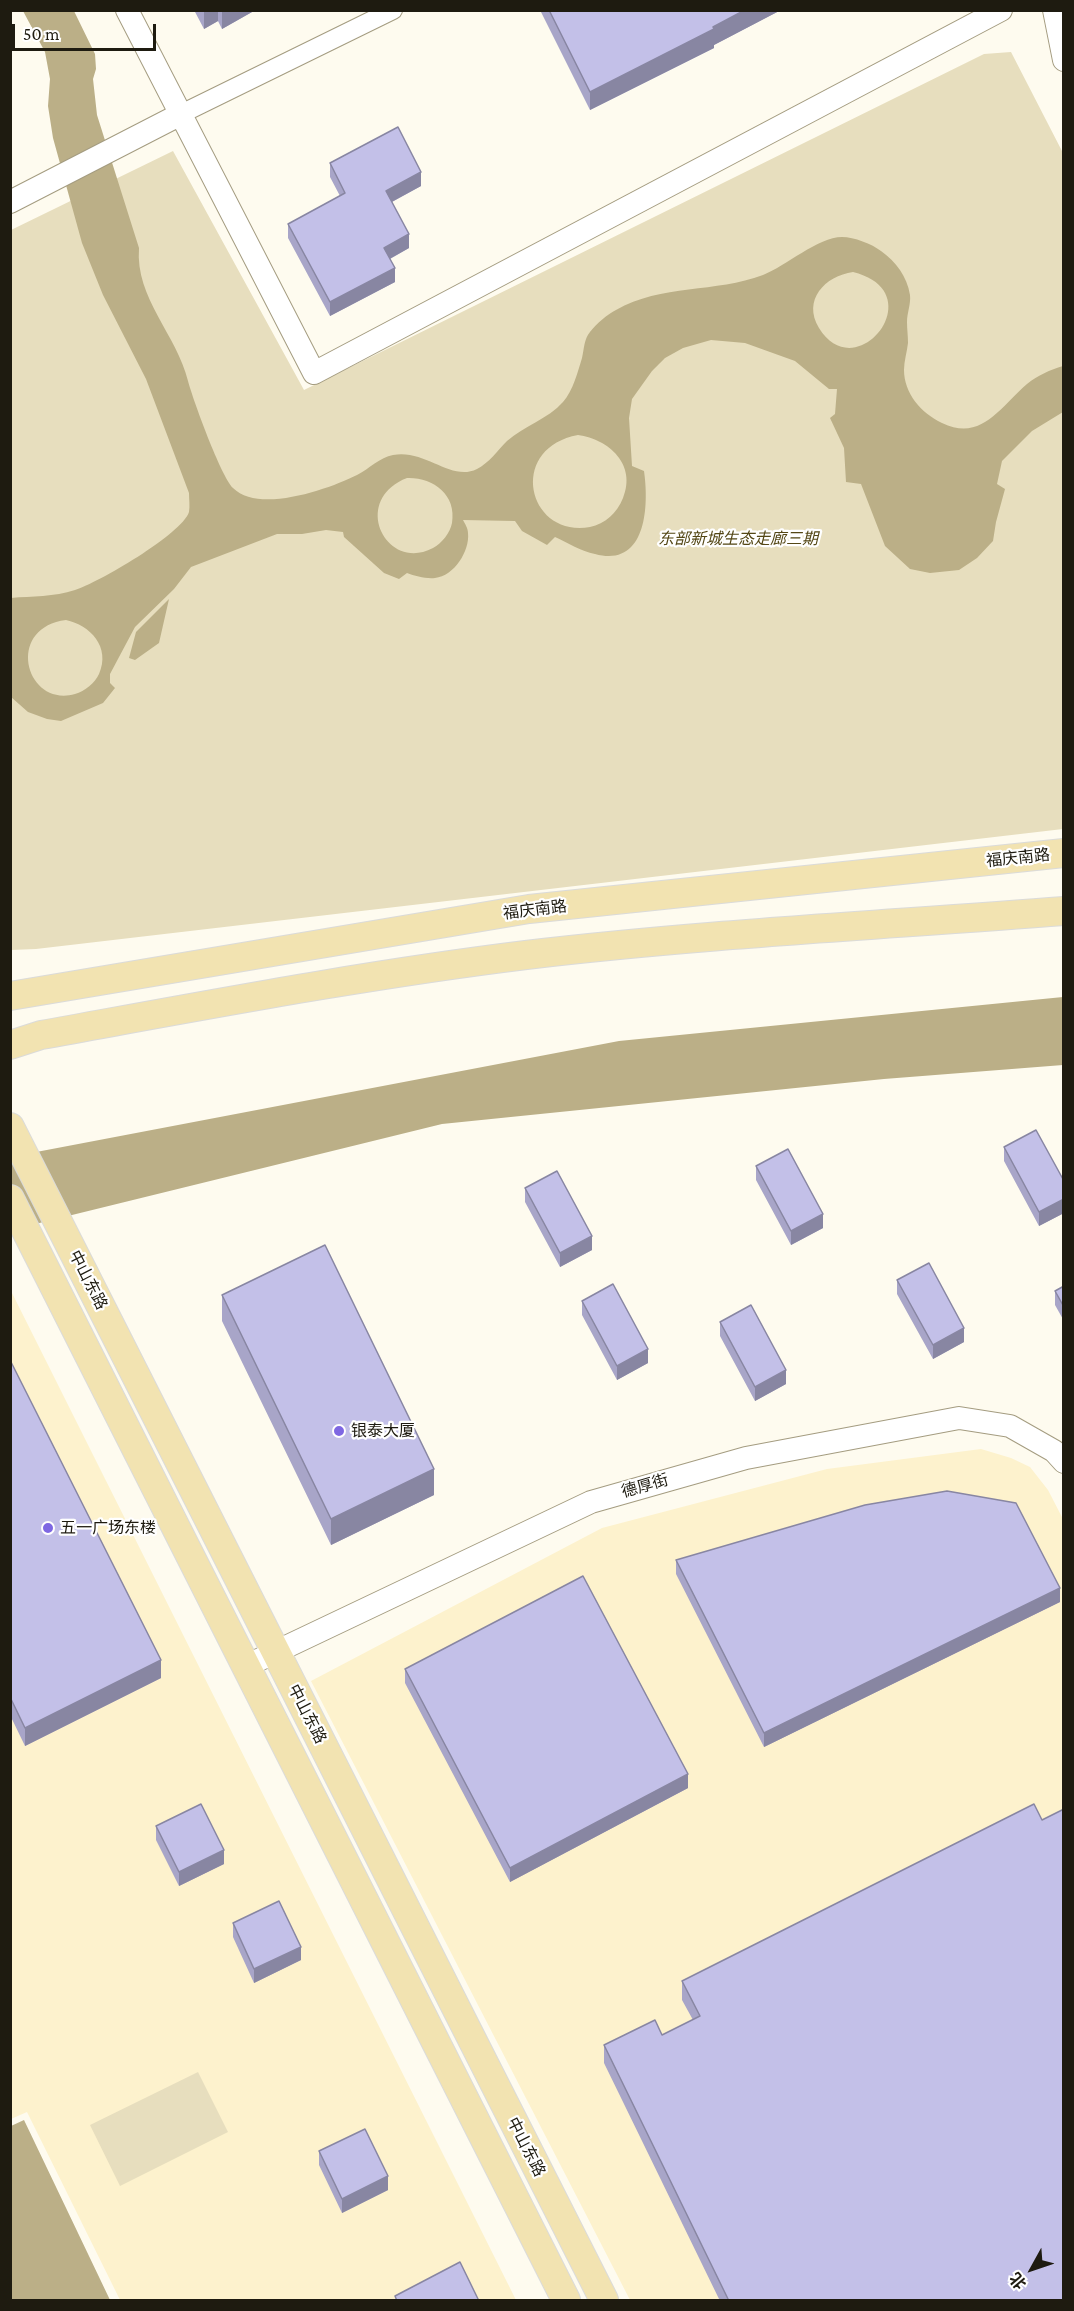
<!DOCTYPE html>
<html>
<head>
<meta charset="utf-8">
<style>
	body { margin:0 }
	#map { position:relative; width:1074px; height:2311px; overflow:hidden; background:#fefbef; font-family:"Crimson Pro","Noto Sans SC",serif }
	canvas { display:block }
	.frame { position:absolute; inset:0; border:12px solid #1e1b10; pointer-events:none }
	.north { position:absolute; left:1002px; top:2239px; width:60px; height:60px; -webkit-text-stroke:4px #fff; paint-order:stroke; rotate:230deg; font-size:16px; font-weight:700; line-height:24px; text-align:center; color:#1e1b10 }
	.north::after { content:''; display:block; margin:auto; width:21px; height:27px; background:#1e1b10; clip-path:polygon(50% 0,100% 100%,50% 72%,0 100%) }
	.scale { position:absolute; left:12px; top:24px; width:144px; height:27px; box-sizing:border-box; border:3px solid #1e1b10; border-top:0; padding-left:8px; font-size:18px; line-height:21px; white-space:nowrap; color:#1e1b10; -webkit-text-stroke:4px #fff; paint-order:stroke }
</style>
</head>
<body>
<div id="map">
<canvas width="1074" height="2311"></canvas>
<div class="frame"></div>
<div class="north">北</div>
<div class="scale">50 m</div>
</div>
<script>
const ctx = document.querySelector('canvas').getContext('2d');
ctx.lineJoin = 'round';
function paint(path, color) {
  ctx.fillStyle = color;
  ctx.fill(path, 'evenodd');
}
function trace(path, color, width, dash) {
  ctx.strokeStyle = color;
  ctx.lineWidth = width;
  ctx.lineCap = dash ? 'butt' : 'round';
  ctx.setLineDash(dash || []);
  ctx.stroke(path);
}
function write(font, color, halo, rows, align = 'center') {
  ctx.font = font + ' "Crimson Pro","Noto Sans SC",serif';
  ctx.lineWidth = 4.5;
  ctx.setLineDash([]);
  ctx.textBaseline = 'middle';
  ctx.strokeStyle = halo;
  ctx.fillStyle = color;
  for (const [text, x, y, turn = 0] of rows) {
    ctx.save();
    ctx.translate(x, y);
    ctx.rotate((+turn || 0) * Math.PI / 180);
    ctx.textAlign = isNaN(turn) ? turn : align;
    if (halo) ctx.strokeText(text, 0, 0);
    ctx.fillText(text, 0, 0);
    ctx.restore();
  }
}
paint(new Path2D(`
	M10,1289L516,2300H120L27,2112L11,2119Z
	M981,1449L1011,1458L1030,1467L1048,1490L1064,1521L1063,2300H630L311,1681L602,1528L827,1469Z`), '#fdf2cd');
paint(new Path2D(`
	M1011,52L1063,153V829L36,949L11,950V230L173,151L304,390L984,54Z
	M198,2072L228,2132L120,2186L90,2125Z`), '#e7debe');
paint(new Path2D(`
	M23,11H74L95,54L96,69L93,79L97,115L139,248C135,298 177,335 188,381C193,400 221,476 233,488C259,514 329,489 357,475C369,469 380,457 393,455C426,449 451,482 477,469C489,463 498,450 507,441C524,426 548,419 563,402C573,391 578,371 582,358C584,349 584,339 590,332C596,324 608,314 616,310C661,284 716,293 763,275C786,266 818,237 842,237C854,237 872,244 881,251C896,262 907,276 910,295C911,304 907,313 907,322C907,329 908,336 908,343C907,352 904,361 904,370C904,393 921,413 942,423C982,442 1000,407 1027,384C1038,375 1050,370 1063,366V412L1032,431L1002,461L997,484L1005,489L996,522L993,541L977,558L959,570L930,573L910,569L885,546L861,484L846,482L844,448L830,418L835,414L837,389H829L795,361L745,343L711,340L683,348L665,358L652,371L632,399L629,418L632,466L644,471C649,505 647,568 595,554C581,551 568,543 555,537L547,545L522,531L515,521L463,520C465,524 468,528 468,533C470,551 454,576 435,578C426,579 415,576 407,573L399,579L384,573L344,537L343,532L326,530L302,534H277L191,567L174,589L135,627L110,674V683L115,688L103,703L61,721L47,719L28,712L11,697V598C32,596 54,597 75,590C98,583 182,534 189,512C190,506 189,499 189,493L146,379L103,295L82,243L53,138L48,106L50,79L45,52ZM853,272C934,292 856,389 819,328C802,300 825,276 853,272ZM578,435C609,439 637,465 623,498C617,513 605,524 590,527C527,538 507,448 578,435ZM407,478C432,477 457,494 452,523C450,533 442,543 433,548C386,573 350,500 407,478ZM66,620C90,625 111,647 99,674C95,683 85,691 75,694C26,708 4,628 66,620Z
	M169,599L159,643L135,660L129,658L136,632Z
	M1063,997V1065L884,1079L442,1124L11,1230L10,1157L619,1041Z
	M24,2120L110,2300H11V2126Z`), '#bbaf87');
const minor = new Path2D(`
	M181,114L393,10`);
const tertiary = new Path2D(`
	M127,10L314,373L1001,10
	M1054,10L1064,60
	M10,202L181,114
	M246,1666L591,1502L746,1458L959,1418L1010,1426L1054,1451L1064,1462`);
const primary = new Path2D(`
	M10,996L529,909L1064,853
	M10,1045L41,1035C202,1006 363,975 526,955C704,934 885,925 1064,911
	M10,1127L604,2300
	M10,1199L566,2300`);
trace(minor, '#a49c80', 20);
trace(tertiary, '#a49c80', 24);
trace(primary, '#dbdbd9', 30);
trace(minor, '#fff', 18);
trace(tertiary, '#fff', 22);
trace(primary, '#f2e3b1', 28);
paint(new Path2D(`
	M194,10H252V12L222,29L218,21L204,29Z
	M540,10H781L714,45V48L590,110Z
	M330,163L421,186L392,202L409,248L390,259L395,282L330,316L288,238V224L340,196L330,177Z
	M1004,1147L1064,1181V1213L1039,1226L1004,1161Z
	M756,1166L823,1228L791,1245L756,1180Z
	M525,1188L592,1250L560,1267L525,1202Z
	M897,1280L964,1342L933,1359L897,1294Z
	M1064,1286V1321L1055,1305V1291Z
	M222,1295L434,1495L331,1545L222,1321Z
	M582,1301L648,1363L617,1380L582,1315Z
	M720,1322L786,1384L755,1401L720,1336Z
	M10,1360L161,1678L25,1746L10,1715Z
	M676,1560L1060,1602L764,1747L676,1574Z
	M405,1669L688,1788L510,1882L405,1683Z
	M1042,1820L1064,2301H720L604,2063V2045L662,2035L693,2020L682,2000V1981Z
	M156,1826L224,1864L179,1886L156,1840Z
	M233,1923L301,1960L254,1983L233,1937Z
	M319,2151L388,2190L342,2213L319,2165Z`), '#a8a5c8');
paint(new Path2D(`
	M204,10H218V21L204,29Z
	M222,10H252V12L222,29Z
	M745,10H781L714,45V48L590,110V92Z
	M421,172V186L386,205V191Z
	M409,234V248L384,262V248Z
	M395,268V282L330,316V302Z
	M1064,1199V1213L1039,1226V1212Z
	M823,1214V1228L791,1245V1231Z
	M592,1236V1250L560,1267V1253Z
	M964,1328V1342L933,1359V1345Z
	M648,1349V1363L617,1380V1366Z
	M786,1370V1384L755,1401V1387Z
	M434,1469V1495L331,1545V1519Z
	M1060,1588V1602L764,1747V1733Z
	M161,1660V1678L25,1746V1728Z
	M688,1774V1788L510,1882V1868Z
	M224,1850V1864L179,1886V1872Z
	M301,1947V1960L254,1983V1969Z
	M388,2176V2190L342,2213V2199Z`), '#8886a2');
const building = new Path2D(`
	M549,10H745L713,27L714,29L590,92Z
	M398,127L421,172L386,191L409,234L384,248L395,268L330,302L288,224L345,193L330,163Z
	M1036,1130L1064,1181V1199L1039,1212L1004,1147Z
	M788,1149L823,1214L791,1231L756,1166Z
	M557,1171L592,1236L560,1253L525,1188Z
	M325,1245L434,1469L331,1519L222,1295Z
	M929,1263L964,1328L933,1345L897,1280Z
	M613,1284L648,1349L617,1366L582,1301Z
	M1064,1286V1307L1055,1291Z
	M751,1305L786,1370L755,1387L720,1322Z
	M10,1360L161,1660L25,1728L10,1697Z
	M947,1491L1016,1503L1060,1588L764,1733L676,1560L865,1505Z
	M583,1576L688,1774L510,1868L405,1669Z
	M201,1804L224,1850L179,1872L156,1826Z
	M1034,1804L1042,1820L1064,1809V2301H729L604,2045L655,2020L662,2035L700,2016L682,1981Z
	M279,1901L301,1947L254,1969L233,1923Z
	M365,2129L388,2176L342,2199L319,2151Z
	M460,2262L479,2301H397L395,2296Z`);
paint(building, '#c3c0e8');
trace(building, '#8886a2', 1.5);
for (const [x, y, r, color] of [
	[339,1431,6,"#7e67e2"],
	[48,1528,6,"#7e67e2"]
]) {
  const dot = new Path2D();
  dot.arc(x, y, r, 0, 2 * Math.PI);
  ctx.fillStyle = color;
  ctx.fill(dot);
  trace(dot, '#fff', 2);
}
write('italic 16px', '#544716', '#fff', [
	["东部新城生态走廊三期",738,539]
]);
write('16px', '#1e1b10', '#fff', [
	["福庆南路",1018,858,-6],
	["福庆南路",535,910,-7],
	["中山东路",88,1280,63],
	["德厚街",645,1486,-16],
	["中山东路",307,1714,63],
	["中山东路",526,2147,63]
]);
write('16px', '#1e1b10', '#fff', [
	["银泰大厦",351,1431],
	["五一广场东楼",60,1528]
], 'left');
</script>
</body>
</html>
